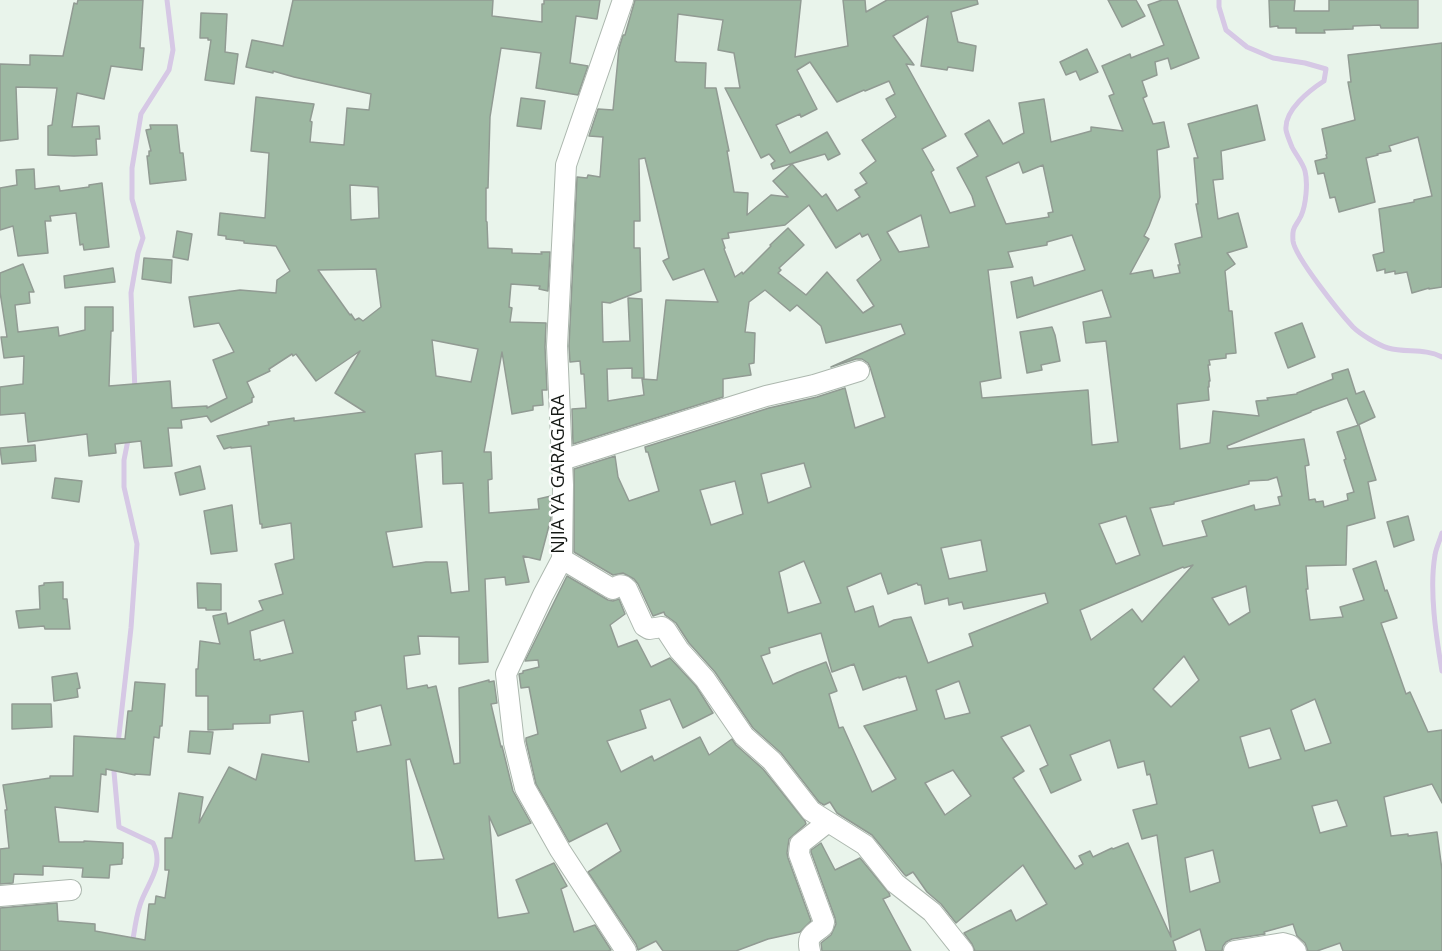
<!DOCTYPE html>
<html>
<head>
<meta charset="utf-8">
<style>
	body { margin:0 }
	canvas { display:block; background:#e9f4eb }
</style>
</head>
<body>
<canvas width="1442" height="951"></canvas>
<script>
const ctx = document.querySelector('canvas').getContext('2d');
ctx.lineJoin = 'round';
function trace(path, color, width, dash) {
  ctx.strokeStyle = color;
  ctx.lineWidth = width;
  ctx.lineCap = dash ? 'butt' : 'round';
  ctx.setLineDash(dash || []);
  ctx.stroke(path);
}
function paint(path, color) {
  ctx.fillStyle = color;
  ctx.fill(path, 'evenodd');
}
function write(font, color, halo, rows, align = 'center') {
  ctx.font = font + ' "Open Sans",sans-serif';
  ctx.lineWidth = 4.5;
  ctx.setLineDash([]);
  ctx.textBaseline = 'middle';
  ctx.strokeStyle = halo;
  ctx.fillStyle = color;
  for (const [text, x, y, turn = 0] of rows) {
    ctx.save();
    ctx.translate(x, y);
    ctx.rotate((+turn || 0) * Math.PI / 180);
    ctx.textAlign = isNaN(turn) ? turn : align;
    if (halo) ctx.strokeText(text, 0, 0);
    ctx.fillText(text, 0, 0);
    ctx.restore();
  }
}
trace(new Path2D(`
	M1219,0V7L1226,30L1247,47L1273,58L1305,63L1326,69L1324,81C1310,90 1284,110 1286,130C1287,135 1290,142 1292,147C1296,155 1303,163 1305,171C1308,183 1306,205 1301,216C1295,228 1292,226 1293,241C1295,257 1340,313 1353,327C1360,334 1378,345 1388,348C1406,353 1425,348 1442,357
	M135,391L131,293L138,253L143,238L132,199V168L141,114L169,70L173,50L167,0
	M1442,533C1440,540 1436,548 1435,555C1429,590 1436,636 1442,671
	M118,744L131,628L137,544L124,487V460L129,435
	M115,765L114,772L119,827L153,843C165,867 147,883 140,905C135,920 134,936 131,951`), '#d6c8e5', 5);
const building = new Path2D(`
	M78,0H143L140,48H144L142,70L111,66L104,99L77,93L72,127L99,126L100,139H96L97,155L74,156L48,155V126L52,125L57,88L16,87L18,139L0,141V64L30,65V55L63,56L74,3L77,4Z
	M293,0H493L492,16L542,22V4H544V0H600L597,19L576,16L570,63L588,66L578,95L536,88L541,53L501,48L490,117L488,188H486V221L487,222L488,248L512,249V253L542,254L541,252H550L548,291L539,289L540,286L511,284L509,307L512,308L510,322L546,323L545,347L547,390H542L543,405L533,406V410L512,414L502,352L484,452H491L492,479L488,480L489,513L539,509L538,499L551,496V518L540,560L523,556L529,582L506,585L505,577L485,579L488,662L459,664V637L418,636L420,654L404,656L407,689L427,685L428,688L436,686L454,764L460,763L459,688L489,680V682L494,681L497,703L491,704L501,747L502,746L513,791L531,823L498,836L489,816L498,918L529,913L516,880L554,863L567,886L561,889L574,932L595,925L611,950L608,951H0V908L57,903L58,921L95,924V931L145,940L149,904H155L156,896L165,898L169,870H165V838H172L179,793L203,797L199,823L229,767L256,780L262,754L309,762L303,711L270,715V723L233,724V729L208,730V696H196V669H198L200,641L220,644L213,616L226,613L228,624L263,610L259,601L283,594L275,564L294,559L291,523L262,528V524H260L251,446L231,448V447L224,449L217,436L269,425L268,422L294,418V421L365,412L335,393L360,351L316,381L296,354L293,356L292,354L269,369L270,371L247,382L254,397L252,398V402L211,422L207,416L181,420L182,428H168L172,466L144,468L141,441L115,444L116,453L89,456L87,434L28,442L25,413L0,415V387L23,384L24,356L4,358L1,337H7L0,292V273L23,264L34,292H29L30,303L15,305L18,332L58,327L59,336L85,330V307H113V331H111L109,386L170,381L172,408L207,406V408L227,398L213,360L234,352L219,323L194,327L189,297L240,290L276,293L277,280L290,271L276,246L244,243V241L226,239V236L218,235L220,213L265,218L269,153L251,151L256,97L314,104L310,121L312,122L310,142L344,145L347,108L369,110L371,94L294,77L273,71V73L246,67L252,40L283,46ZM350,185L378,187L379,218L351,220ZM376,269L381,307L363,321L359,318L355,320L351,314L350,315L318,270ZM432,340L478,349L471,382L436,376ZM442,451L443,484L463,483L469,591L451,593L447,562H426L393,567L386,532L422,527L415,454ZM284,620L293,653L260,661V659L254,660L250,631ZM381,705L391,745L357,752L352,721L356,720L355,712ZM410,759L444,859L415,861L406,760Z
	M635,0H801L795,57L848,46L843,0H865L866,12L887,0H977L978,4L951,12L958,42L976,46L973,71L948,67L947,70L921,66L928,16L893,36L914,65L906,64L946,136L922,149L934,170L931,172L950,213L975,206L972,196L957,168L978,156L965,134L989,120L1003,144L1024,133L1019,103L1044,99L1051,142L1091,131V127L1123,131L1109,96L1114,94L1102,66L1130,54L1131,58L1164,45L1148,5L1162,0H1177L1199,58L1171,69L1168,58L1155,62L1157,75L1142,81L1147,96L1143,98L1153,124L1164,122L1169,147L1157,150L1160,197L1149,226L1144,236L1149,239L1130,274L1152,270L1154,278L1180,273L1178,265H1180L1175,244L1202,237L1196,204H1198L1194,158H1198L1188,124L1257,105L1265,140L1221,151L1223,179L1213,180L1218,219L1238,213L1247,247L1227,253L1235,264L1225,271L1229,311H1232L1236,353L1226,354V358L1209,360L1210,365H1208L1210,381H1209V387H1208L1209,400L1177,404L1180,449L1210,443L1213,411L1259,416L1256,401L1268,400L1267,398L1297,394V393L1333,379L1332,374L1348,369L1356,394L1364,391L1375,417L1358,425L1347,398L1311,411V412L1227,446L1228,449L1304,439L1309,465L1305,466L1309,500L1315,499L1316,502L1323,501L1324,507L1348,500L1347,494L1354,492L1344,460L1346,459L1337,432L1359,425L1376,480L1368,482L1375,518L1347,526L1346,565L1306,566L1308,589H1306L1310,620L1343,617L1340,607L1364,600L1353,569L1376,561L1385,591L1387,590L1397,618L1381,623L1406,694L1410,692L1428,732L1442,730V803L1432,784L1384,797L1391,836L1408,834V836L1437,832L1442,870V951H1343L1340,943L1317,951H1308L1305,943L1297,936L1293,924L1264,932L1265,934L1232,939L1226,942L1223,946L1222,951H1206L1200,929L1173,941L1176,951H975L972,944L964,933L1011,910L1016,921L1047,904L1023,865L956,923L941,904L927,892L913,872L906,876L904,874L872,835L837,813L830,802L824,805L819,802L781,753L753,728L715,672L689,643L676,623L665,615L664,612L653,616L638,584L634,579L623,573L613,575L574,552V469L615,456L618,477L629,501L659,491L648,452H646L645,447L769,408L817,397L845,388L855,428L885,417L870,367L868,363L862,359H856L831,367L905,334L901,324L826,343L821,326L797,305L790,311L765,290L749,302L745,332L755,333L754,363L749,364L751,375L723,379V397L573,444L572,409L586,408L584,374H581L580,361L570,362L569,346L577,177L587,178L588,175L600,177L603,137L589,136L598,109L613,110L619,48L623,35H625ZM678,14L723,20L718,50L734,53L740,88H725L761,158L769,154L775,161L771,164L773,169L825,154L828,160L840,154L827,132L790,153L776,125L800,114L801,117L817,109L797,70L810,62L837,102L864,90L865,91L889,81L895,94L886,99L896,117L862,140L876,161L860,173L867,183L855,190L860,197L837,211L826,194L822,197L792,164L773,181L788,197L771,195L747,215L748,193L734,192L727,151H729L716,88H705L706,63L677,62L675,61ZM645,158L669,258L663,261L673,280L704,269L718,302L666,300L657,380L642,379L644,395L608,401L607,369L632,368V378H644L642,299L628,298L630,341L603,342L602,302L610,303L641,291L640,248H634V221H640L639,159ZM1019,162L1023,173L1043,165L1053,212L1048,213L1049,217L1006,224L986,177ZM809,205L836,248L860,233L862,237L868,234L881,260L857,280L874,306L863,313L827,272L806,295L778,273L781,270L779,268L804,245L788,228L770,245L771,246L743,274L742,272L735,277L724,249L725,248L722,239L729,238L728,233L785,225ZM921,215L929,247L899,252L887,232ZM1072,235L1085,270L1034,286L1032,277L1011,282L1017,318L1102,290L1111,317L1083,322L1086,343L1106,341L1118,442L1092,445L1088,390L982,398L980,382L1001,378L988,270L1013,267L1008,252L1047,245V242ZM804,463L811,487L768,503L761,474ZM1277,477L1282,496L1278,497L1280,505L1255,510L1254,505L1202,521L1207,536L1163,546L1150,508L1174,504V502L1249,484V481L1268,480ZM735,481L743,514L711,525L700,490ZM1126,516L1140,555L1116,564L1099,524ZM981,540L987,571L949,579L941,548ZM804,561L821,603L788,613L779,572ZM1193,565L1142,622L1132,609L1091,640L1080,610L1183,567L1184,568ZM881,573L888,594L917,583L918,585H921L925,604L948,598L949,605L962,602L964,609L1045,593L1048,603L969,634L973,646L928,663L911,617L894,620L879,627L873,606L855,612L847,587ZM1246,586L1250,612L1229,625L1212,598ZM821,633L832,672L854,664L863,690L899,677V678L906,676L917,710L864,726L896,779L872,792L843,727L839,728L829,694L837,691L826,662L797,673L773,684L761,656L770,653L769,648ZM1184,656L1199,680L1171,707L1153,689ZM959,681L970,713L945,719L936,690ZM1315,699L1331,743L1305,751L1291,710ZM1030,725L1048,765L1040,769L1051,793L1081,780L1070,755L1110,740L1118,768L1144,761L1147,775L1150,774L1157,804L1133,810L1142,839L1157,835L1171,937L1128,843L1113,849L1112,848L1093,857L1090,851L1079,856L1083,864L1075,869L1013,778L1024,771L1001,737ZM1270,728L1281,759L1249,768L1240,737ZM953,770L971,796L945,815L925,783ZM1337,800L1347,826L1320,833L1312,806ZM1213,850L1220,882L1190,892L1185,858Z
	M1108,0H1136L1145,16L1122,27Z
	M1269,0H1295L1294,11H1329V0H1418V28H1381L1380,25L1353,26V29L1324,30L1325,33H1296V28H1278V26L1270,27Z
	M201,13L227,14L225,52L238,54L234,84L205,80L211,40H208V38H200Z
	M1442,43V287L1429,289V288L1412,293L1407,272L1395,274V271L1385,273V269L1377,271L1373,255L1384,252L1379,209L1414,202V200L1432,196L1418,137L1389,146L1391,151L1377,154L1378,155L1366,158L1375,202L1339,212L1335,197L1330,198L1324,173L1318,174L1315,161L1327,158L1326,155L1327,154L1322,129L1355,120L1348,82H1351L1348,55Z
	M1087,49L1098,72L1080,80L1076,71L1066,75L1060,62Z
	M521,98L545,101L541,129L517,126Z
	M150,125H177L180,153H183L186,180L150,184L147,156H149V151H151L146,130L151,129Z
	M34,169L35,189L59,186L60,191L89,187V185L102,183L109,247L84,250L83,244L80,245L76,213L50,216L51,221H45L48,253L18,256L13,226L0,230V188L17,185L16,170Z
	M177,231L192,234L188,260L173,257Z
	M144,258L172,260L171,283L142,279Z
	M113,268L115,282L65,288L64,276Z
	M1302,323L1315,357L1288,368L1275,333Z
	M1052,327L1055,335L1060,361L1041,365L1042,370L1027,373L1020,332Z
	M35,445L36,461L2,464L0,448Z
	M200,466L205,489L180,495L175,473Z
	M55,478L82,481L79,502L52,498Z
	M232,505L237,551L211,554L204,511Z
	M1408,516L1414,540L1394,547L1387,522Z
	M567,576L608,600L613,601L619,599L625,614L610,625L618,647L637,640L651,667L670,658L696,686L713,713L683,728L670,699L640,710L646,728L607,741L621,772L652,756L654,761L700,737L709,755L732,739L736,745L763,769L805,821L806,824L789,839L787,853L788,858L811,921L800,932L768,939L736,951H663L656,941L638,950L636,944L588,872L621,851L607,823L569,842L536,784L526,741V738L538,734L529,687L521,688L519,674L523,673V671L539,667L538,660L525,661Z
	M63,582V599H67L70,629H45L44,626L19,628L16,611L40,609L39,586L44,585V583Z
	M197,583L221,584V610H206V608H198Z
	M77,673L80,688L77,689L78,697L54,701L52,677Z
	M135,682L165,684L162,726H160L159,738L154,737L150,775L135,774V775L106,769V775L101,774L98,812L55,807L59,842H84V841L123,843V858L122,859V864L110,865L109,878L82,877L83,868L43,866V875L14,874L13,883L0,884V849L9,848L5,810H7L3,785L50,778V776H73L74,736L125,739L128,711H132Z
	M12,704H51L52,727L12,729Z
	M190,731L213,732L210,754L188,752Z
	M821,843L835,870L860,858L889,893L890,896L883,899L911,951H822L821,943L831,935L836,924L835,918L811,852V850Z`);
paint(building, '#9db8a2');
trace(building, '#919b93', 1.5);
const minor = new Path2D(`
	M623,0L566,165L557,346L563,485L562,559L543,595L506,674L514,743L525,788L560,850L626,951
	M562,460L734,406L766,396L814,385L859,371
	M562,559L609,587L613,589C619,585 622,583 627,589L644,626L649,629L662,627L666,630L679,650L705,679L744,736L772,761L811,811L865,845L895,883L932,912L963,951
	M0,896L71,890
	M810,951C806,935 813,935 823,926L824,922L799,854L800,844L828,822
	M1234,951L1283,943L1290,945L1296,951`);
trace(minor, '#adb8af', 22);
trace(minor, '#fff', 20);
write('18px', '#161a16', '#fff', [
	["NJIA YA GARAGARA",559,474,-90]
]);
</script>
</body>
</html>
